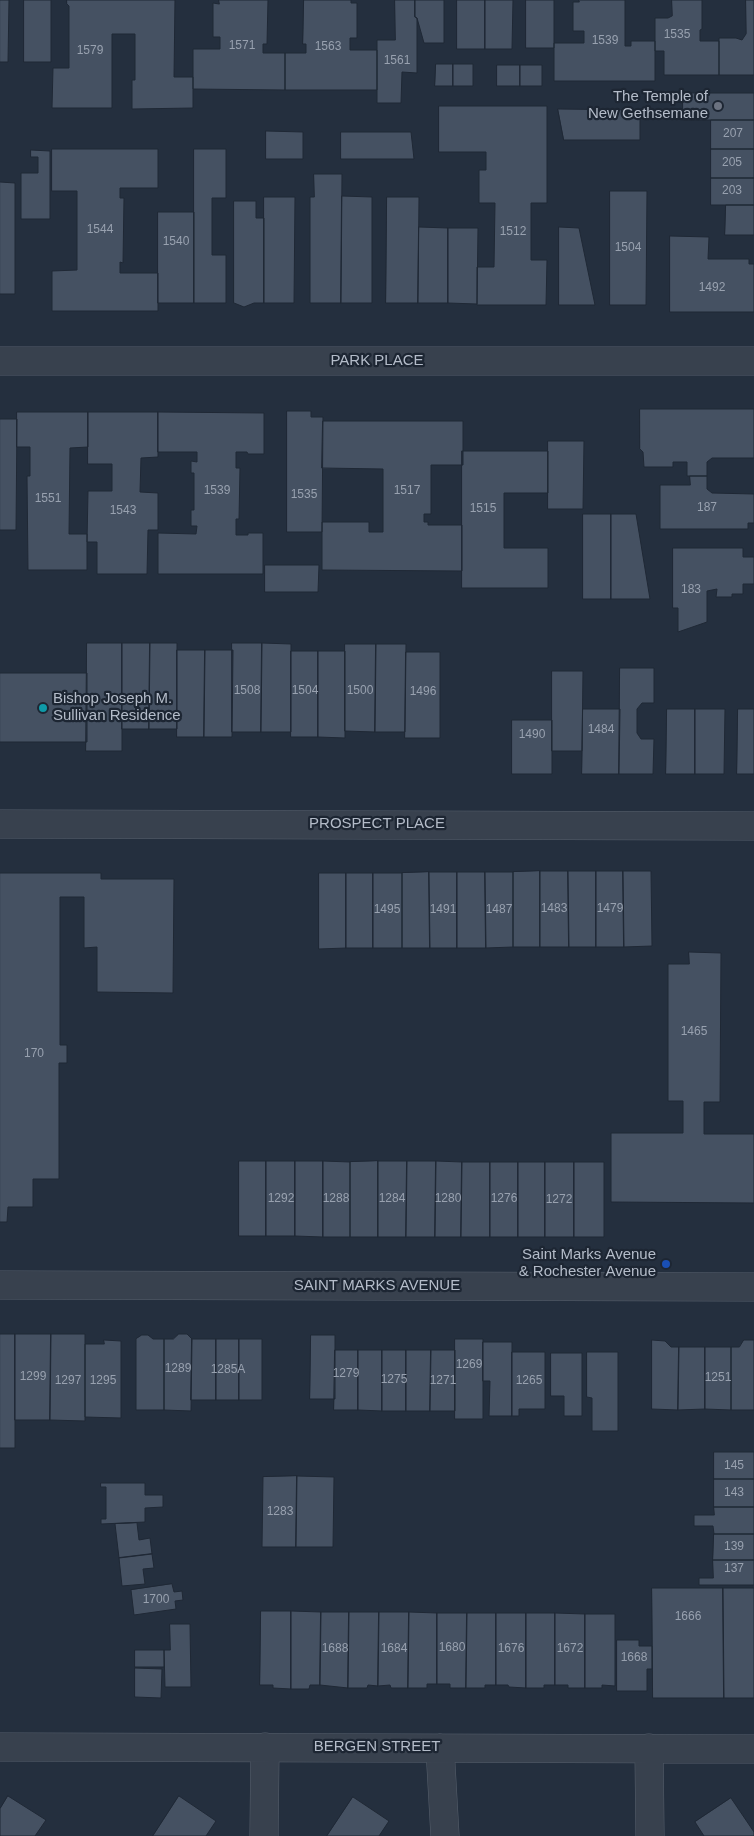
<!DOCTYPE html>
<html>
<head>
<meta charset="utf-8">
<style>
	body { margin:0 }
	canvas { display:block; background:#242f3e }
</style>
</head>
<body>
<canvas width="754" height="1836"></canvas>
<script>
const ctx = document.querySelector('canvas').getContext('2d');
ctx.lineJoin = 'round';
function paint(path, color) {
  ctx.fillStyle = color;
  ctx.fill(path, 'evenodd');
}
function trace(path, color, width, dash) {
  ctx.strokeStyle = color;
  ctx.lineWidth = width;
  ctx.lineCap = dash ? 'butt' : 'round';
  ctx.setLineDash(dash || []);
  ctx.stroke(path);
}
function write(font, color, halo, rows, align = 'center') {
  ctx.font = font + ' Arial,sans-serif';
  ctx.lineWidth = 4.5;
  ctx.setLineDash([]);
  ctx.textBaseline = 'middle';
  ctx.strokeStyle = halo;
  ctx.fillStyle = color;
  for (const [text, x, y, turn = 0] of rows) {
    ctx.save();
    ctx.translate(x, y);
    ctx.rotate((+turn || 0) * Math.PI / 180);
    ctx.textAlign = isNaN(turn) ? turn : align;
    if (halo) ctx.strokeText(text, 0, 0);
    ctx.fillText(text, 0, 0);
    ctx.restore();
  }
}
const building = new Path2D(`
	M0,0H9L8,62H0Z
	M24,0H51V62H24Z
	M67,0H175L174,77H193V108L132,109V80H135V34H112V108H52L53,68H69V6L67,4Z
	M219,0H268L267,44H263V53H285V90L193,89V49H220V37H213V3L219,4Z
	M304,0H351V3H357V38H350V50H377V90H285V53H306V44H303Z
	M395,0H415V17L417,18V73L402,72L401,103H377V40H395Z
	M415,0H444V43H424L417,18L415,17Z
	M457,0H485V49H457Z
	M485,0H513L512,49H485Z
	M526,0H554V48H526Z
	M579,0H625V46H631V41H655V81H554V43H584V31H573V2H579Z
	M672,0H702V29L700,30V41H719V75H664V51H655V18H668L672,16Z
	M746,0H754V75H719V38H736L742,40L746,34Z
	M436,64H453V86H435Z
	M453,64H473V86H453Z
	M497,65H520V86H497Z
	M520,65H542V86H520Z
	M683,93H754V120H683Z
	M439,106H547V203H531V260H547L546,305H477V267H494L495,203H479V170H486V152H439Z
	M558,109L640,110V140H564Z
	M711,120H754V149H711Z
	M266,131L303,132V159H266Z
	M341,132H411L414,159H341Z
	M52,149H158V188H120V198H124L123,263L120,262V273H158V311H52V271L77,270V191H52Z
	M194,149H226V198H212V255H226V303H194Z
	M711,149H754V178H711Z
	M31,150L50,151V219H21V173H38V157H31Z
	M314,174H342L341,303H310V197H314Z
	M711,178H754V205H711Z
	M0,182L15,183V294H0Z
	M610,191H647L646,305H610Z
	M342,196L372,197V303H341Z
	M264,197H295L294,303H264Z
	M387,197H419L418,303H386Z
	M234,201H256V218H264V303H254L244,307L234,303Z
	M726,205H754V235H725Z
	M158,212H194V303H158Z
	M419,227L448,228V303H418Z
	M559,227L579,228L595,305H559Z
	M448,228H478L477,304L448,303Z
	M670,236L709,237L708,259H749V264H754V312H670Z
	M640,409H754V458H712L707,462V476H687V462H673V467H644L643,452L640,449Z
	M287,411H311V417H323L322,532H287Z
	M17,412H88V447L70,448L69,534H87V570H28L27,476H30V447H17Z
	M88,412H158V457L141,458L140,492L158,493V530H148L147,574H97V542H87L88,491H112V464H88Z
	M158,412L264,413V454H248L247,452H236V468H240L239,519H236V535H248V533H263V574H158V533L196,534L197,526H191V510H194V473H191V461L197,462V452H158Z
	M0,419H17L16,530H0Z
	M323,421H463V465H431V514H424V522H428V525H462V571L322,570V522H369V532H383V469L322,468Z
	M548,441H584L583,509H548Z
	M462,451H548V493H504V548H548V588H462Z
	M690,476H707V489L712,493L754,494V523H748V529H660V485H690Z
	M583,514H611V599H583Z
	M611,514H636L650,599H611Z
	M673,548H743V557H754V584H743V594H732V597H716L717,589L707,591V622L678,632V608H673Z
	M265,565H319L318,592H265Z
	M87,643H122V751H86Z
	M122,643H150L149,729H122Z
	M150,643H177V729H149Z
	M232,643H262L261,732H232Z
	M262,643L291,644V732H261Z
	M345,644H376L375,732L345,731Z
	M376,644H406L405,732H375Z
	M177,650H205L204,737H177Z
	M205,650H233L232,737H204Z
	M291,651H318V737H291Z
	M318,651H345V738L318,737Z
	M406,652H440V738H405Z
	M620,668H654V703H642L637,709V733L641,739H654L653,774H619Z
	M552,671H583L582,751H552Z
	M0,673H87V742H0Z
	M583,709H620L619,774H582Z
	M667,709H695V774H666Z
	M695,709H725L724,774H695Z
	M738,709H754V774H737Z
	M512,720H552V774H512Z
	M540,871H568L569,947H540Z
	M540,871V947H513V872Z
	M568,871H596V947H569Z
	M596,871H623L624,947H596Z
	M623,871H651L652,946L624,947Z
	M429,872H457V948H430Z
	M429,872L430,948H402V873Z
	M457,872H485L486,948H457Z
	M485,872H513V947L486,948Z
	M0,873H101V879H174L173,993L97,992V947L84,948V897H60V1045H67V1063H59V1179H33V1207H8L7,1222H0Z
	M319,873H346V948L319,949Z
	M346,873H373V948H346Z
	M373,873H402V948H373Z
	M689,952L721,953L720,1102H704V1134H754V1203L611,1202V1133H683V1101H668V964H689Z
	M239,1161H266V1236H239Z
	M266,1161H295V1236H266Z
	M295,1161H323V1237L295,1236Z
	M323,1161L350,1162V1237H323Z
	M378,1161H407L406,1237H378Z
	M378,1161V1237H350V1162Z
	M407,1161H436L435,1237H406Z
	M436,1161L462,1162L461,1237H435Z
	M462,1162H490V1237H461Z
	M490,1162H518V1237H490Z
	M518,1162H545V1237H518Z
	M545,1162H574V1237H545Z
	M574,1162H604V1237H574Z
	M0,1334H15V1448H0Z
	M15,1334H51L50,1420H15Z
	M51,1334H85V1421L50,1420Z
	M179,1334H187L192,1339L191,1411L164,1410V1339H173Z
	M142,1335H148L153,1339H164V1410H136V1339Z
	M311,1335H335V1399H310Z
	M192,1339H216V1400H191Z
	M216,1339H239V1400H216Z
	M239,1339H262V1400H239Z
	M455,1339H483V1419H455Z
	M104,1340L121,1341V1418L85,1417V1344H104Z
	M652,1340L665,1341L671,1347H679L678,1410L652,1409Z
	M744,1340H754V1410H731V1347H739Z
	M483,1342H512V1416H489L490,1381H483Z
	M679,1347H705V1409L678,1410Z
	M705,1347H731V1410L705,1409Z
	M335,1350H358V1410H334Z
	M358,1350H382V1411L358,1410Z
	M382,1350H406V1411H382Z
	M406,1350H431L430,1411H406Z
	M431,1350H455V1411H430Z
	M512,1352H545V1409H519V1416H512Z
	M587,1352H618V1431H592V1398L587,1397Z
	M551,1353H582V1416H564V1396H551Z
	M714,1452H754V1479H714Z
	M297,1476L334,1477L333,1547H296Z
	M297,1476L296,1547H262L263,1477Z
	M714,1479H754V1507H714Z
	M101,1483H145V1495H163V1507L145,1508V1522L101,1524V1519H106V1487H101Z
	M714,1507H754V1534H714L713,1526H694V1515H714Z
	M137,1523L139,1540L150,1538L152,1554L119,1558L115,1524Z
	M714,1534H754V1560H713Z
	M152,1554L154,1568L143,1569L145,1584L122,1586L119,1558Z
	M713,1560H754V1585H699V1578H713Z
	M172,1584L174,1592L182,1591L183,1600L175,1601L176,1609L134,1615L131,1590Z
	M652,1588H723L724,1698H653Z
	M723,1588H754V1698H724Z
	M261,1611H291V1689L273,1688V1685H260Z
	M291,1611L321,1612L320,1685H310L309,1689H291Z
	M321,1612H349L348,1688L320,1685Z
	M349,1612H379L378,1686L368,1685L367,1688H348Z
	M379,1612H409L408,1688H391L390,1685L378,1686Z
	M409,1612L437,1613V1684H427V1688H408Z
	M437,1613H467L466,1688H450V1684H437Z
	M467,1613H496V1685H485V1688H466Z
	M496,1613H526V1688L509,1687L508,1685H496Z
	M526,1613H555V1685H544V1688H526Z
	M555,1613L585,1614V1688H568V1685H555Z
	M585,1614H615V1686L602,1685V1688H585Z
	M170,1624H190L191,1687H165L164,1650H170Z
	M617,1640H639V1646H652V1669H647V1691H617Z
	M135,1650H164V1667H135Z
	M135,1668L162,1669L161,1698L135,1697Z
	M8,1796L46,1820L35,1836H0V1809Z
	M179,1796L216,1821L206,1836H153Z
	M353,1797L389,1821L379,1836H327Z
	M731,1798L754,1832V1836H704L695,1822Z`);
paint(building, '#455162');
trace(building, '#1f2835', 1);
const minor = new Path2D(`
	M0,361H754
	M0,824L754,826
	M0,1285L754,1287
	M0,1747L754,1749
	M440,1748L445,1836
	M649,1748L650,1836
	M264,1836L265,1747`);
trace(minor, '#565f6c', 29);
trace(minor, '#38414e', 28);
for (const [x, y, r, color] of [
	[718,106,5,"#6b7280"],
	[43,708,5,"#0f9aa8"],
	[666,1264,5,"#1a4fb4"]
]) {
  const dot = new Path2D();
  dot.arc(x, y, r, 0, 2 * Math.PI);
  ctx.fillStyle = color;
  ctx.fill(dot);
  trace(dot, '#1d2633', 2);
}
write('12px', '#98a1af', null, [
	["1535",677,35],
	["1539",605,41],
	["1571",242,46],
	["1563",328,47],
	["1579",90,51],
	["1561",397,61],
	["207",733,134],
	["205",732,163],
	["203",732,191],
	["1544",100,230],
	["1512",513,232],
	["1540",176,242],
	["1504",628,248],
	["1492",712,288],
	["1539",217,491],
	["1517",407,491],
	["1535",304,495],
	["1551",48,499],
	["187",707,508],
	["1515",483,509],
	["1543",123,511],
	["183",691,590],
	["1508",247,691],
	["1504",305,691],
	["1500",360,691],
	["1496",423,692],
	["1484",601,730],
	["1490",532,735],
	["1483",554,909],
	["1479",610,909],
	["1495",387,910],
	["1491",443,910],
	["1487",499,910],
	["1465",694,1032],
	["170",34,1054],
	["1292",281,1199],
	["1288",336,1199],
	["1284",392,1199],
	["1280",448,1199],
	["1276",504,1199],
	["1272",559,1200],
	["1269",469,1365],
	["1289",178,1369],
	["1285A",228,1370],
	["1279",346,1374],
	["1299",33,1377],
	["1251",718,1378],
	["1275",394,1380],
	["1297",68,1381],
	["1295",103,1381],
	["1271",443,1381],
	["1265",529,1381],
	["145",734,1466],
	["143",734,1493],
	["1283",280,1512],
	["139",734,1547],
	["137",734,1569],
	["1700",156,1600],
	["1666",688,1617],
	["1680",452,1648],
	["1688",335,1649],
	["1684",394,1649],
	["1676",511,1649],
	["1672",570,1649],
	["1668",634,1658]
]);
write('15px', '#b4bcc9', '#1d2633', [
	["The Temple of",708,97],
	["New Gethsemane",708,114],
	["Bishop Joseph M.",53,699,"left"],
	["Sullivan Residence",53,716,"left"],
	["Saint Marks Avenue",656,1255],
	["& Rochester Avenue",656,1272]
], 'right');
write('15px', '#b4bcc9', '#1d2633', [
	["PARK PLACE",377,361],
	["PROSPECT PLACE",377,824],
	["SAINT MARKS AVENUE",377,1286],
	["BERGEN STREET",377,1747]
]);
</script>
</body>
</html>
